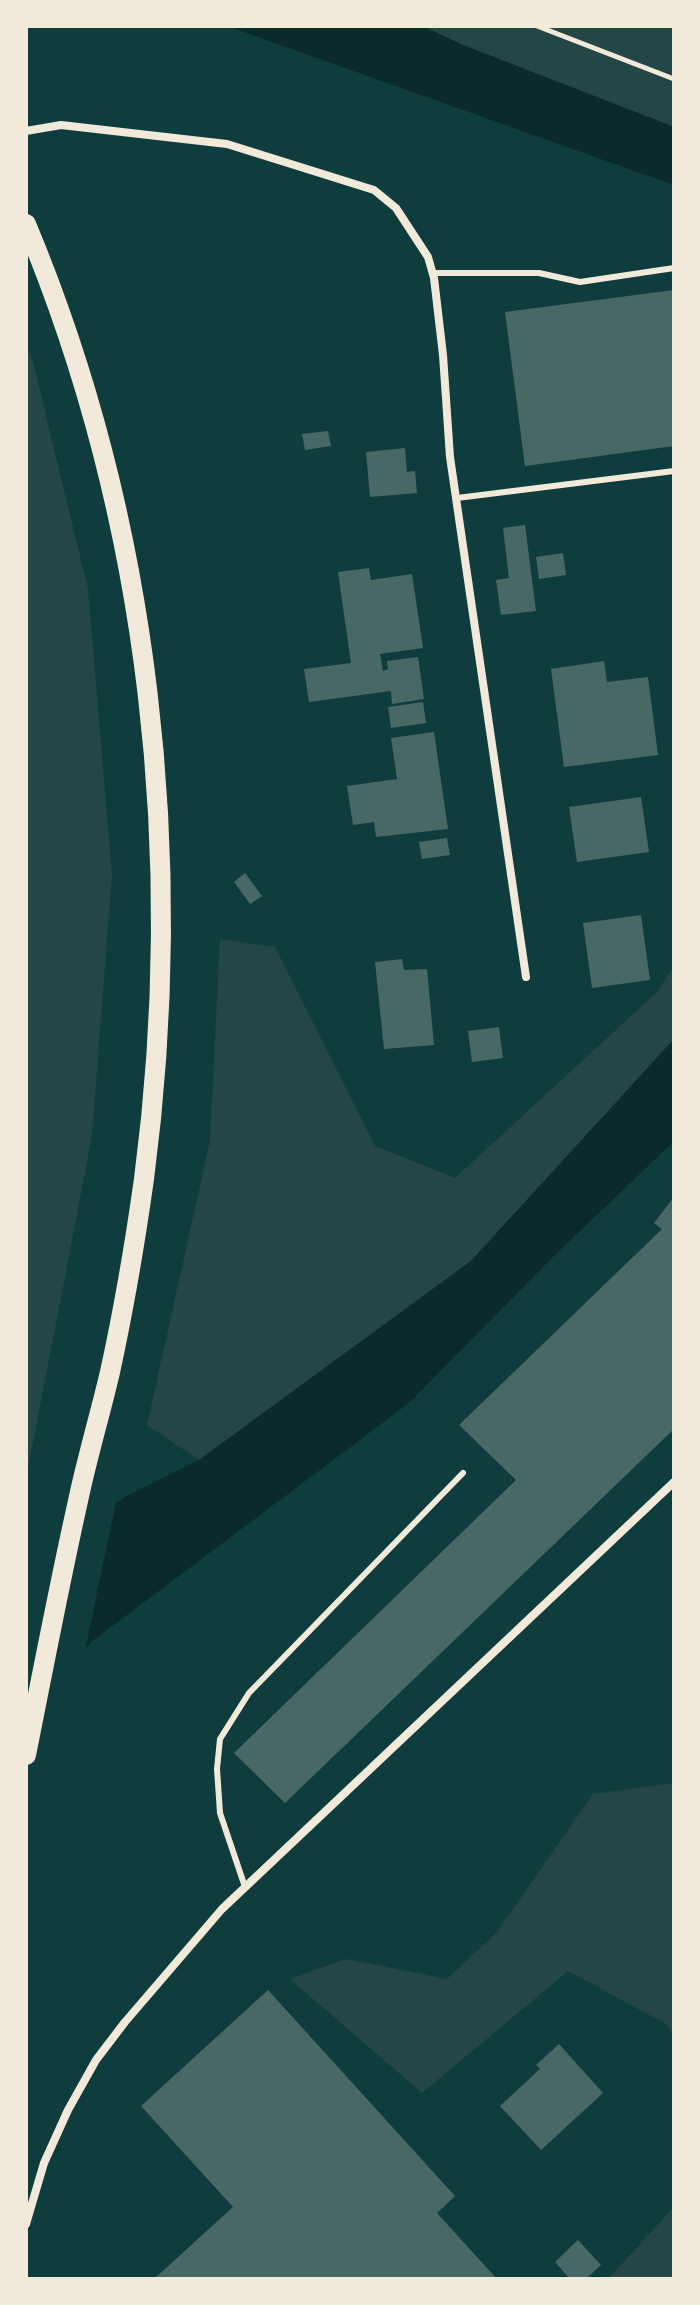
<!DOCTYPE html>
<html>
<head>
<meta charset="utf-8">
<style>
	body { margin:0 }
	#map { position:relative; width:700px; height:2305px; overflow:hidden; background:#0f3d3e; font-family:"Asap Condensed",sans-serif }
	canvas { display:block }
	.frame { position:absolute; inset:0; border:28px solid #f1e9da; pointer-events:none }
</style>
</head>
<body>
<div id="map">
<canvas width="700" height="2305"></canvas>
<div class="frame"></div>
</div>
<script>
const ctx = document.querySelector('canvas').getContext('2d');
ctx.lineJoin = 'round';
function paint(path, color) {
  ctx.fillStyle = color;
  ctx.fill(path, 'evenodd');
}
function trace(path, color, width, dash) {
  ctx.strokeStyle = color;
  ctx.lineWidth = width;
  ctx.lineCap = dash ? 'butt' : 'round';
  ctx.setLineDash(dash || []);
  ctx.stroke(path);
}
paint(new Path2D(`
	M422,26H674V127L463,45Z
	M26,344L33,362L88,589L112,875L92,1136L26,1479Z
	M220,939L275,947L375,1146L455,1178L657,992L674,966V1039L471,1261L199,1460L147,1425L210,1141Z
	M674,1783V2036L666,2024L568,1971L422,2093L290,1979L346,1959L447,1979L497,1932L593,1794Z
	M674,2207V2279H608Z`), '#244646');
paint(new Path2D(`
	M227,26H422L463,45L674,127V185Z
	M674,1039V1141L555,1255L409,1403L91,1642L26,1711V1558L127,1496L199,1460L471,1261Z`), '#0a2a2b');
paint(new Path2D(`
	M117,1498L84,1655L26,1715L28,1552Z`), '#0f3d3e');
paint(new Path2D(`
	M674,290V446L525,466L505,312Z
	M328,431L331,446L305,450L302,434Z
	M405,448L407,472L415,471L417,493L370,497L366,452Z
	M525,525L536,611L501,615L496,580L509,578L503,528Z
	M563,553L566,575L539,579L536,557Z
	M369,568L371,580L412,574L423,648L380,654L383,671L388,669L387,661L418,657L424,699L392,704L391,691L309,702L304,669L351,663L338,572Z
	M604,661L607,682L648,677L658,755L564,767L551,669Z
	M423,702L426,723L391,728L388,707Z
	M434,732L448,829L376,837L374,822L353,825L347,786L397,779L391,738Z
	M641,797L649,852L577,862L569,807Z
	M447,838L450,855L422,859L419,842Z
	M245,873L262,896L250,904L234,882Z
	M641,915L650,980L592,988L583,923Z
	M402,959L404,970L427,969L434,1045L384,1049L375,962Z
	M499,1027L503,1058L472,1062L468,1031Z
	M674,1197V1429L285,1803L234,1753L516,1480L459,1425L662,1229L654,1223Z
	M268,1990L455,2196L437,2213L497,2279H154L233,2207L141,2106Z
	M559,2044L603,2093L541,2150L500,2106L540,2069L536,2065Z
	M578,2240L601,2265L586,2279H570L555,2262Z`), '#486865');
trace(new Path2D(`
	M537,26L674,79`), '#f1e9da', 5);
trace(new Path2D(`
	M433,273H539L580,282L674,268
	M457,498L674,471
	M245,1887L220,1813L217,1769L220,1739L249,1693L463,1473`), '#f1e9da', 6);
trace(new Path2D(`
	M26,131L61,125L227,144L374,190L396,208L428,257L434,278L443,355L450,457L526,977
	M26,2224L44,2163L68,2110L96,2060L125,2022L222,1909L674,1482`), '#f1e9da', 8);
trace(new Path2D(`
	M26,224C151,523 186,859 144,1179C135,1243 124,1308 110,1372C100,1415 87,1458 78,1501C59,1586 43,1670 26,1755`), '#f1e9da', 20);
</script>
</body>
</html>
